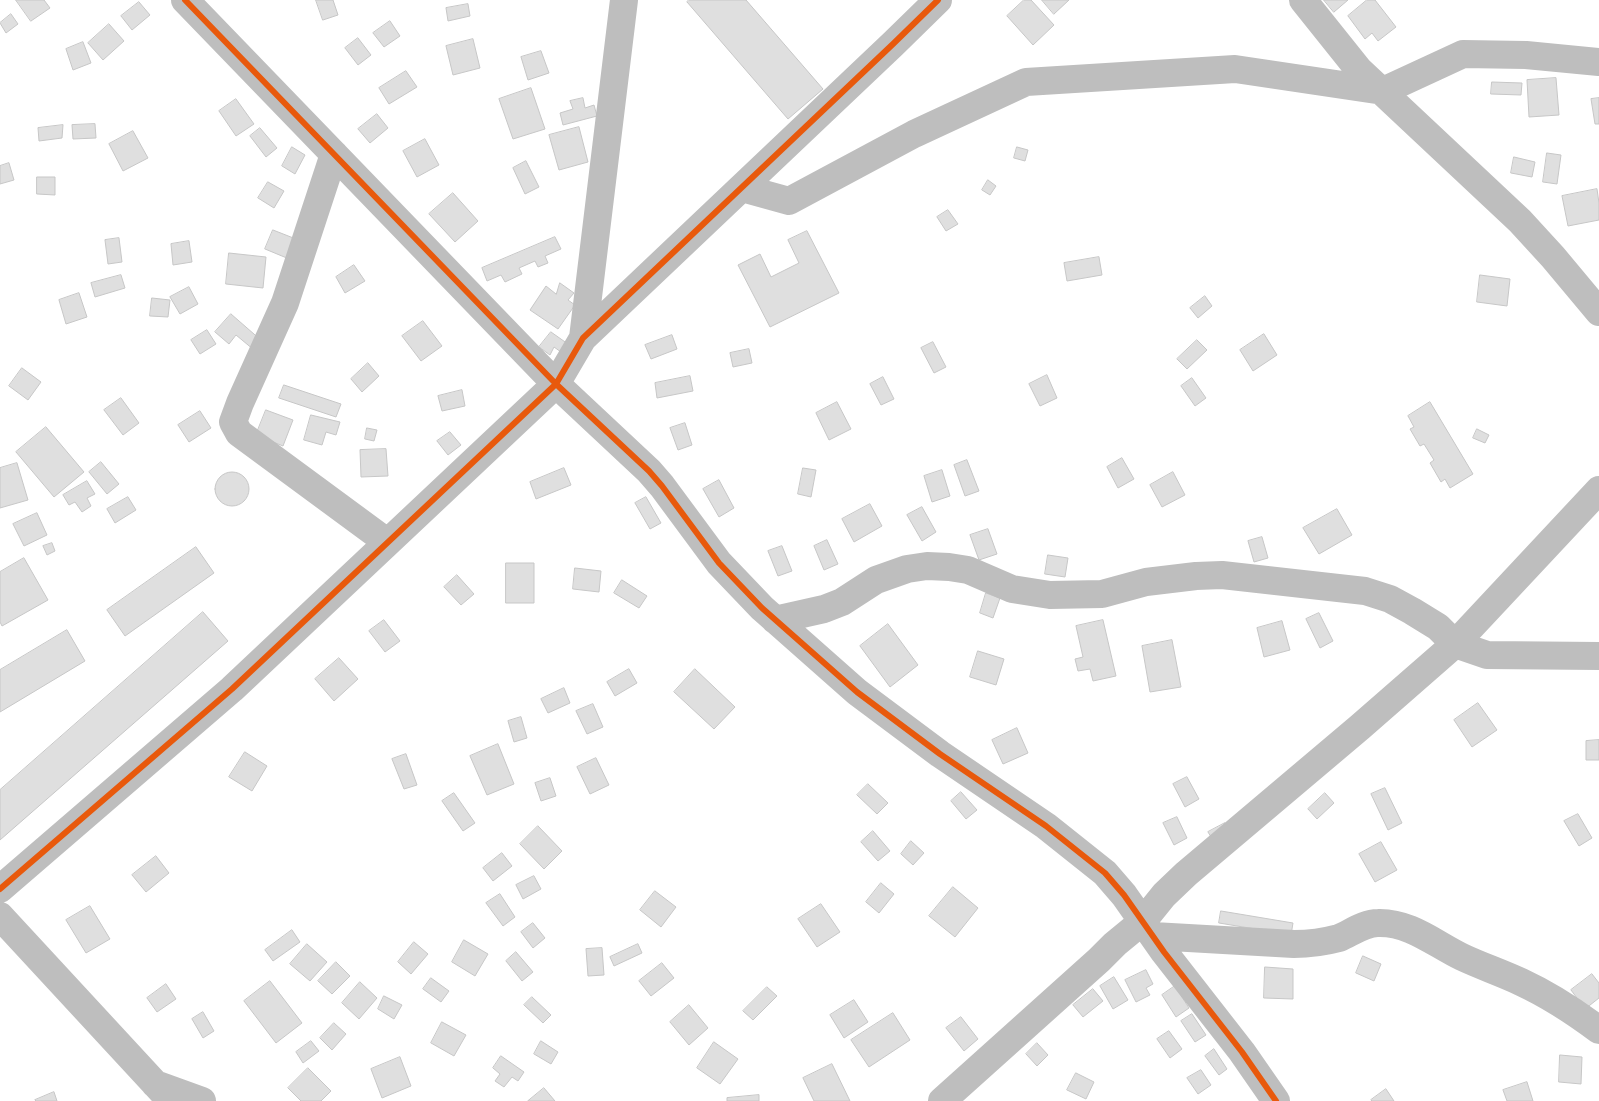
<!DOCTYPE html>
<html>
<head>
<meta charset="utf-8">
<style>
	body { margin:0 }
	canvas { display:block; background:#fff }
</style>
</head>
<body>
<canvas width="1599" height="1101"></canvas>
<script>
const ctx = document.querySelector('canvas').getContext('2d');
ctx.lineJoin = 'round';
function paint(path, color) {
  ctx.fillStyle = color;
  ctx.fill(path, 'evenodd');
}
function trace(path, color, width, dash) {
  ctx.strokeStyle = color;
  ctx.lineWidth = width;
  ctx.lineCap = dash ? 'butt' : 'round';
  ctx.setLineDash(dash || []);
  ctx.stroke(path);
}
const building = new Path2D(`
	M16,0H44L50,8L31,21Z
	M316,0H333L338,15L323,20Z
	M689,0H746L823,89L788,119L687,2Z
	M1024,0H1031L1054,25L1033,45L1007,16Z
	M1042,0H1069L1054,14Z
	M1324,0H1348L1334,12Z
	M1367,0H1375L1396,27L1378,41L1372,33L1365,39L1348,16Z
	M139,2L150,15L132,30L121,16Z
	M468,4L470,16L448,21L446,8Z
	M11,14L18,24L6,33L0,23Z
	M390,21L400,36L384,47L373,33Z
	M109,24L124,41L103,60L88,43Z
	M358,38L371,55L358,65L345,48Z
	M473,39L480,68L453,75L446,46Z
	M83,42L91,63L73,70L66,49Z
	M541,51L549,73L528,80L521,57Z
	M406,71L417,87L389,104L379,88Z
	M1556,78L1559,115L1529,117L1527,80Z
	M1492,82L1522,83L1521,95L1491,94Z
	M531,88L545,129L513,139L499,99Z
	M583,98L585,108L594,105L597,116L563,125L560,113L573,109L570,101Z
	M1599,98V124H1595L1591,99Z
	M236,99L254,124L236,136L219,111Z
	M377,114L388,128L370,143L358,129Z
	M95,124L96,138L73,139L72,125Z
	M63,125L62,138L39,141L38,128Z
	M579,127L588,162L559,170L549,135Z
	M260,128L277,148L266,157L250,136Z
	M133,131L148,158L123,171L109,144Z
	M425,139L439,165L417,177L403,151Z
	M292,147L305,155L295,174L282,166Z
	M1017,147L1028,150L1025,161L1014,158Z
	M1547,153L1561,155L1557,184L1543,182Z
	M1514,157L1535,162L1532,177L1511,173Z
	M526,161L539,187L525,194L513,168Z
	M9,163L14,180L0,184V166Z
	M37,177H55V195L37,194Z
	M988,180L996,186L990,195L982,190Z
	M268,182L284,191L274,208L258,198Z
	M1597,189L1599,203V220L1568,226L1562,196Z
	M453,193L478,221L455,242L429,214Z
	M948,210L958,224L946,231L937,217Z
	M273,230L301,241L294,261L265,249Z
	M807,231L839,293L770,327L738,265L760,254L771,277L799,263L788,240Z
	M555,237L561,249L545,256L548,263L538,267L535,261L519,268L522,274L505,282L501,275L487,281L482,268Z
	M119,238L122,262L108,264L105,240Z
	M189,241L192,262L173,265L171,244Z
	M229,253L266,257L263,288L226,284Z
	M1099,257L1102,275L1067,281L1064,263Z
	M354,265L365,281L345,293L336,277Z
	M121,275L125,288L95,297L91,283Z
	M1480,275L1510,279L1507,306L1477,302Z
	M560,283L574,293L568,300L575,305L558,329L530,310L546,286L556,294Z
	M189,287L198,304L180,314L170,297Z
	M79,293L87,317L66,324L59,300Z
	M1205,296L1212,306L1198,318L1190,308Z
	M152,298L170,300L168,317L150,316Z
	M231,314L262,341L254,350L236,335L229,344L215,332Z
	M423,321L442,346L421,361L402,336Z
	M207,330L216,344L200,354L191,340Z
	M551,332L568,344L561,352L554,347L550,355L539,347Z
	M1264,334L1277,355L1253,371L1240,350Z
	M672,335L677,349L651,359L645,345Z
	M1197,340L1207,350L1187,369L1177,359Z
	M933,342L946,367L934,373L921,348Z
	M749,349L752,363L733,367L730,353Z
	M368,363L379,376L362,392L351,379Z
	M22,368L41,382L28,400L9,386Z
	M1047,375L1057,398L1040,406L1029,384Z
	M690,376L693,391L657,398L655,383Z
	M883,377L894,399L881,405L870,384Z
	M1192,378L1206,398L1195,406L1181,386Z
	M284,385L341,404L336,417L279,398Z
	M462,390L465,406L442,411L438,396Z
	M121,398L139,423L123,435L104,410Z
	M837,402L851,429L829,440L816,413Z
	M1430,402L1473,474L1450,488L1445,479L1441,482L1430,463L1434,460L1424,444L1420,446L1410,429L1414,427L1408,416Z
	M266,410L293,420L283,446L256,435Z
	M200,411L211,428L189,442L178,425Z
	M311,415L340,422L336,435L326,432L322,445L304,440Z
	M685,423L692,445L678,450L670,428Z
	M46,427L84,472L54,497L16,452Z
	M367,428L377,430L374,441L365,439Z
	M1477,429L1489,435L1485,443L1473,438Z
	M450,432L461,445L448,455L437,441Z
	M386,449L388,476L361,477L360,450Z
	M1122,458L1134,479L1118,488L1107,467Z
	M967,460L979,491L965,496L954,465Z
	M101,462L119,484L107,494L89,472Z
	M17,463L28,500L0,508V468Z
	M564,468L571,485L536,499L530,482Z
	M803,468L816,470L811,497L798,494Z
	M942,470L950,496L932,502L924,476Z
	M215 489a17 17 0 1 1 34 0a17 17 0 1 1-34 0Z
	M1173,472L1185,495L1162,507L1150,485Z
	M719,480L734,508L719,517L703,489Z
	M87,481L95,494L87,498L91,506L82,512L75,502L69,505L63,495Z
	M128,497L136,510L115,523L107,509Z
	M646,497L661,523L650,529L635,503Z
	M870,504L882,526L854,542L842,519Z
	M922,507L936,532L922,541L907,515Z
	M1337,509L1352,535L1319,554L1303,528Z
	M37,513L47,535L24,546L13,524Z
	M988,529L997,554L979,560L970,535Z
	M1262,537L1268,558L1254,562L1248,541Z
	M827,540L838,564L824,570L814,546Z
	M52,543L55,551L47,555L43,546Z
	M782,546L792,571L778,576L768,551Z
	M196,547L214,573L125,636L107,610Z
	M1048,555L1068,558L1065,577L1045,574Z
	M24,558L48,600L2,626L0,622V572Z
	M506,563H534V603H506Z
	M575,568L601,571L599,592L573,589Z
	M457,575L474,594L461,605L444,587Z
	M622,580L647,596L639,608L614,593Z
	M986,593L1000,598L993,618L980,613Z
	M203,612L228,641L0,840V790Z
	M1319,613L1333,641L1320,648L1306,619Z
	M384,620L400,641L385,652L369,631Z
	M1103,620L1116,676L1093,681L1090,669L1078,671L1075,659L1083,657L1076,626Z
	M1282,621L1290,650L1264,657L1257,628Z
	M888,624L918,665L890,687L860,646Z
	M67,630L85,661L0,712V670Z
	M1172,640L1181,687L1150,692L1142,646Z
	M978,651L1004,659L996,685L970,677Z
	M339,658L358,679L334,701L315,679Z
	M629,669L637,683L615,696L607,682Z
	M695,669L735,707L714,729L674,692Z
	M564,688L570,703L548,713L541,699Z
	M1478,703L1497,730L1472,747L1454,720Z
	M593,704L603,727L587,734L576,711Z
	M521,717L527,738L514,742L508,721Z
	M1017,728L1028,753L1003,764L992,740Z
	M1599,740V760H1586V741Z
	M498,744L514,784L487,795L470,756Z
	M245,752L267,766L252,791L229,777Z
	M406,754L417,785L404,789L392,759Z
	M596,758L609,785L590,794L577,767Z
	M1187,777L1199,799L1185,807L1173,784Z
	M550,778L556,796L541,801L535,783Z
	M868,784L888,803L877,814L857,795Z
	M1385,788L1402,823L1388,830L1371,794Z
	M961,792L977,810L966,819L951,801Z
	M454,793L475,823L463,831L442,801Z
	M1325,793L1334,803L1317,819L1308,809Z
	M1578,814L1592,838L1579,846L1564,821Z
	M1177,817L1187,838L1174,845L1163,823Z
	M1225,823L1232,836L1216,845L1208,832Z
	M538,826L562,851L544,869L520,844Z
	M873,831L890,851L878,861L861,842Z
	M911,841L924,853L913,865L901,854Z
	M1381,842L1397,870L1375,882L1359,854Z
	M502,853L512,866L493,881L483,868Z
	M156,856L169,873L146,892L132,875Z
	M534,876L541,889L523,899L516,885Z
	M881,883L894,894L879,913L866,902Z
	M953,887L978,908L955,937L929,916Z
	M655,891L676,907L661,927L640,910Z
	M500,894L515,917L503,926L486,903Z
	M821,904L840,932L817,947L798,919Z
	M90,906L110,939L86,953L66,920Z
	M1221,911L1293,923L1291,935L1219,923Z
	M533,923L545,938L533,948L521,932Z
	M292,930L300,942L273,961L265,950Z
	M464,940L488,954L475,976L452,962Z
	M414,942L428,954L411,974L398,962Z
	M307,944L327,962L310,981L290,964Z
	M638,944L642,953L614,966L610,957Z
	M602,948L604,975L588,976L586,949Z
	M516,952L533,972L522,981L506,961Z
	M1363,956L1381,964L1374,981L1356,973Z
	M336,962L350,976L332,994L318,981Z
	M662,963L674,978L651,996L639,981Z
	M1265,967L1293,969V999L1264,998Z
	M1146,970L1153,984L1146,988L1150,995L1136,1002L1125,980Z
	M1592,974L1599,983V998L1585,1009L1571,990Z
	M1114,977L1128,1000L1113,1009L1100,986Z
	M431,978L449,991L441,1002L423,989Z
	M270,981L302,1023L276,1043L244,1001Z
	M360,982L377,998L359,1019L342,1003Z
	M166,984L176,999L157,1012L147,998Z
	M1175,986L1189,1008L1176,1017L1162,995Z
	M767,987L777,996L753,1020L743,1011Z
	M1093,989L1103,1001L1083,1017L1073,1005Z
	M384,996L402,1005L394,1019L378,1009Z
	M532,997L551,1015L543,1023L524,1005Z
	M854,1000L868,1022L844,1038L830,1015Z
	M689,1005L708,1028L689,1045L670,1022Z
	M203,1012L214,1031L203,1038L192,1019Z
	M893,1013L910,1040L869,1067L851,1040Z
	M1192,1014L1206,1035L1195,1042L1181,1021Z
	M961,1017L978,1039L964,1051L946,1028Z
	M442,1022L466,1035L454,1056L431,1043Z
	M334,1023L346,1034L332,1050L320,1038Z
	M1169,1031L1182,1049L1170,1058L1157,1039Z
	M311,1041L319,1051L303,1063L296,1052Z
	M541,1041L558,1052L551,1064L534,1054Z
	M714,1042L738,1059L720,1084L697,1068Z
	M1037,1043L1048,1055L1037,1066L1026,1054Z
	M1214,1049L1227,1069L1219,1075L1205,1056Z
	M1560,1055L1582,1057L1581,1084L1559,1082Z
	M501,1056L524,1072L518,1081L512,1077L504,1087L495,1081L500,1074L493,1068Z
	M400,1057L411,1086L382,1098L371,1069Z
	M832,1064L850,1101H814L803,1078Z
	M308,1068L331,1091L321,1101H301L288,1088Z
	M1201,1070L1211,1085L1198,1094L1187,1078Z
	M1076,1073L1094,1082L1086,1099L1067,1090Z
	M1527,1082L1533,1101H1507L1503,1090Z
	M544,1088L555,1101H528Z
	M1386,1089L1394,1101H1372L1371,1100Z
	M54,1092L57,1101H36L35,1100Z
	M759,1095V1101H727V1098Z`);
paint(building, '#dfdfdf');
trace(building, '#c7c7c7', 1);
trace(new Path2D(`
	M185,0L556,384L649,471L662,486L719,563L762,608L857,692L940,754L1046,826L1105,873L1124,895L1164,952L1242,1052L1276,1101
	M1303,0L1359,70L1520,221L1553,257L1599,312
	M334,154L285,303L240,403L233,422L239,433L387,542
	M742,188L789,201L914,134L1026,82L1235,69L1383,91L1463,54L1526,55L1599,62
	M583,338L624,0
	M775,620L824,609L842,602L876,580L907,569L927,566L949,567L968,570L1012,589L1050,595L1102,594L1146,582L1196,576L1222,575L1365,591L1390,599L1412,611L1438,627L1455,644L1487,655L1599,656
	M0,889L232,689L556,384L583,338L893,44L938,0
	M0,916L171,1101
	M1153,936L1294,944C1309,944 1324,942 1339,938C1351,933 1364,923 1378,923C1410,922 1435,944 1462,957C1481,966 1502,973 1521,982C1549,995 1575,1012 1599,1030
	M155,1084L202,1101
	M942,1101L1099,960L1115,944L1143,921L1164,895L1186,874L1360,727L1455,644L1599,490`), '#bebebe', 28);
trace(new Path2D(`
	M185,0L556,384L649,471L662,486L719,563L762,608L857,692L940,754L1046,826L1105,873L1124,895L1164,952L1242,1052L1276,1101
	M0,889L232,689L556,384L583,338L893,44L938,0`), '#e8590c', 6);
</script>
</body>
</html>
